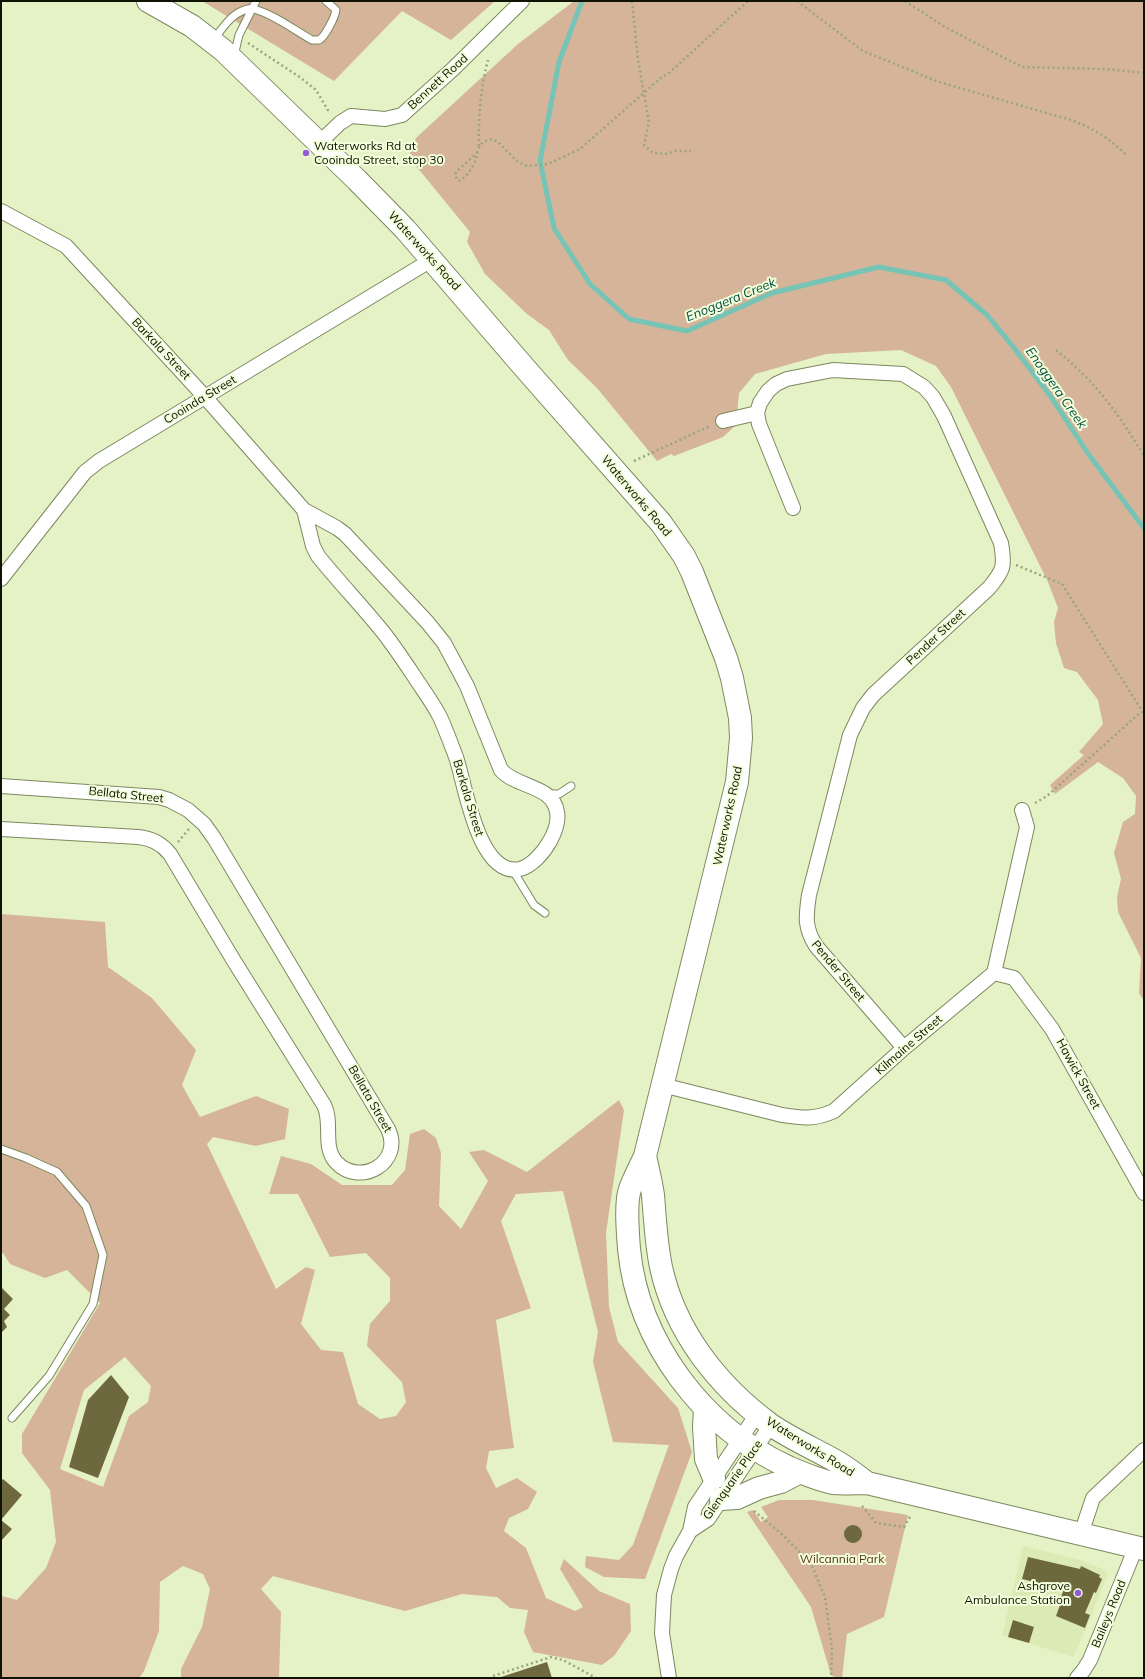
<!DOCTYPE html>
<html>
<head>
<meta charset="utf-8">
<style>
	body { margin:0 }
	#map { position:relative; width:1145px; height:1679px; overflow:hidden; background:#e5f2c5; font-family:Mulish,sans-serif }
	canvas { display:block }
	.frame { position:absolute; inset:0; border:2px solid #0f1304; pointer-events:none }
</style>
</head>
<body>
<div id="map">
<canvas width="1145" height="1679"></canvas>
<div class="frame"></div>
</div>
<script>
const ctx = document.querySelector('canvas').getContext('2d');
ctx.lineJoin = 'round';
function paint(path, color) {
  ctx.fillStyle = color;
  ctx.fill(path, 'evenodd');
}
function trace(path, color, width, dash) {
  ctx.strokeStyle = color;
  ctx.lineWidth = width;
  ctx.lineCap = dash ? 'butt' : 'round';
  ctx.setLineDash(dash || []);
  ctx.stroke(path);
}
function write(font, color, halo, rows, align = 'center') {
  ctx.font = font + ' Mulish,sans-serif';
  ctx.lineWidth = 4;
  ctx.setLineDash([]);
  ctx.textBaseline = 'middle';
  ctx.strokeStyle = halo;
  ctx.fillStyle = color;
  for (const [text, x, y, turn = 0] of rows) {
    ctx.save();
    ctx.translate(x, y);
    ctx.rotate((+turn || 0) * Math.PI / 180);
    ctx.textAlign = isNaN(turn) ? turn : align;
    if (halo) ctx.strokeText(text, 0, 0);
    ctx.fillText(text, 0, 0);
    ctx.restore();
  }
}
paint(new Path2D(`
	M1023,1546L1080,1560L1105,1570L1108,1574L1086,1629L1073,1657L1002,1635Z`), '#dcebb6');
paint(new Path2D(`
	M202,1H495L451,40L402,11L334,81Z
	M574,1H1144V1001L1139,993L1141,958L1118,912L1117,897L1121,879L1114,853L1123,822L1135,814L1136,796L1123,778L1098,762L1055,794L1050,785L1084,755L1079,752L1103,724L1098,700L1077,672L1064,668L1056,643L1054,622L1058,608L1048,582L951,387L936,366L901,350L826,354L755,374L739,393L736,425L723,437L674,456L671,454L657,461L597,388L568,360L549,330L527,314L485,274L467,242L470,232L412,161C408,150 410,146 417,137L518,44Z
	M1,914L105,922L108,967L152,998L196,1050L182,1085L200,1117L256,1096L289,1109L285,1139L256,1146L213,1137L207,1144L276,1289L306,1267L315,1270L301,1324L321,1350L343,1352L358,1404L380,1419L396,1416L406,1402L402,1382L367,1346L370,1324L390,1301V1278L366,1253L330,1257L298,1194H269L281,1156L311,1164L342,1185H392L405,1170L410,1134L424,1129L436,1138L441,1153L439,1206L461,1229L488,1181L469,1152L484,1150L527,1172L619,1100L624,1110L606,1233L609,1307L618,1342L678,1408L692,1452L645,1579L604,1577L585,1567L586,1556L619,1560L633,1545L669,1445L613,1442L593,1362L598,1332L563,1191L516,1194L501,1221L531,1308L496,1320L514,1448L489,1451L486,1468L496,1488L517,1478L537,1492L528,1509L509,1518L504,1531L526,1548L546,1598L575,1611L583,1607L560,1569L564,1559L599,1591L630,1604L631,1631L614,1656L602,1665L533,1652L524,1632L528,1610L510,1608L497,1597L462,1594L405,1611L273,1576L261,1589L281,1612L279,1678H181V1669L202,1627L210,1589L203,1574L183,1566L160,1582L159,1631L144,1671L139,1678H1V1596L17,1600L46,1568L56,1542L50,1490L22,1453V1434L100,1303L67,1270L45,1278L10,1264L3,1253H1ZM125,1357L151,1386L148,1402L129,1416L103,1487L60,1469L84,1390Z
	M779,1500H813L908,1515L884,1617L847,1634L842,1678H837L831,1675L811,1607L747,1512L753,1510L761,1522L768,1517L761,1507Z`), '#d5b49a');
trace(new Path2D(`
	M582,1L559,62L540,161L554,228L590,284L629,319L687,331L772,293L879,267L946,280L987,315L1015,349L1051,397L1089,455L1144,528`), '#75c4b5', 5);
paint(new Path2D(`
	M1,1287L13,1299L4,1309L10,1315L4,1321L7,1327L1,1333Z
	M111,1375L129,1397L98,1478L69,1467L88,1400Z
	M3,1479L22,1495L1,1520L12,1529L1,1541V1481Z
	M844 1534a9 9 0 1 1 18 0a9 9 0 1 1-18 0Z
	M1028,1557L1080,1569L1081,1566L1100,1575L1099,1577L1102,1579L1096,1593L1094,1592L1085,1613L1090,1615L1085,1628L1056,1616L1063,1597H1061L1064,1589L1022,1579Z
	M1013,1620L1034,1627L1029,1643L1008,1637Z
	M547,1662L552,1678H498Z`), '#6e683e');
const lane = new Path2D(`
	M214,39C222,29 230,16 242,11C246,9 251,8 254,9C275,15 294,30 312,40C313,40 318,40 319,40C325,37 335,17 336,10L326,1
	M234,56L239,35L256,1
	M548,794H559L571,786
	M512,869L534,905L545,913
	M1,1149L26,1158L57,1172L86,1206L103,1255L93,1304L49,1376L12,1418`);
const street = new Path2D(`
	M320,142L340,123L351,116L385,119L402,115L453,69L522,1
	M1,211L66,246L205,397L304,510L337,528L345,534L428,623L444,643L467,686L501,770C517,788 553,785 557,812C559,822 555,832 550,841C544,852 532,866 520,869C478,878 465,783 456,757C451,744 446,730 440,717C433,703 423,690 414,676C404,661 394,646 383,632C362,606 339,582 318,556L313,546L304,510
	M757,413L759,424L793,508
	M723,421L757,413L760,403L768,391L776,384L787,379L833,370L903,374L924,387L933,397L944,416L1001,543C1005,566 1004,570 989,588L873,695L863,708L850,735L809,895C806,916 804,927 816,946L904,1048
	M1,579L85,472L99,461L433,259
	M1,786L159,797L169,800L188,810L204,824L214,838L388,1129C404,1162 360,1188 336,1162C322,1147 333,1122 324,1105L234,961L170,854C162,844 151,838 138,837L1,829
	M994,973L1014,978L1052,1029L1144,1193
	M662,1085L782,1115C802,1118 814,1120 834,1111L904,1048L994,973L1027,827L1022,810
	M690,1531L708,1519L771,1425
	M1081,1534L1093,1498L1144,1450
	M669,1678L662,1633L664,1595L671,1569L676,1556L690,1531L695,1507L757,1414
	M1077,1678L1083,1671L1090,1660L1136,1547`);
const primary = new Path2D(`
	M148,1L192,26L223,50L357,180L405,229L523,366L661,523L684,556L692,572L726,658L732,678L740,718L741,738L737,782L645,1156C640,1167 634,1178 630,1189C625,1203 628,1234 629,1249C638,1342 703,1428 788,1467C802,1473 818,1480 833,1483C844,1484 856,1483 867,1483L1144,1549
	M645,1156C648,1169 651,1182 653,1195C655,1219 656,1243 661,1267C675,1332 718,1386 771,1425C793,1440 817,1450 839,1463C849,1469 858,1476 867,1483
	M705,1408L704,1427L706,1459L714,1478
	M721,1499L737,1498L759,1488L781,1482L800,1472`);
trace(lane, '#7c885e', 9);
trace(street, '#7c885e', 16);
trace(primary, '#7c885e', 24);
trace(new Path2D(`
	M632,1L638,60L649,122L644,145L653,153L667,154L675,151H691
	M797,1L863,51L939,82L1071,120C1092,128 1110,138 1126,155
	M905,1L945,27L1022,67L1104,69L1144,73
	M248,43L301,78L316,90L329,112
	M479,146C478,117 481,87 488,60
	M478,152L456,172L455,176L458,181C466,179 473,167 476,159C477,155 477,150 479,147C481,142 487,140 492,139L498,142L518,162L527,166L548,164L580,149L662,77L669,73L748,1
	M1056,350C1096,382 1118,413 1144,456
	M634,461L710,426
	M1016,565L1062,584L1144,714
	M1035,803L1047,796L1141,712
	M178,842L189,829
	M862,1506L876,1523L904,1527L911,1515
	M754,1511L784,1536L811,1564L825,1597L832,1649L831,1678
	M493,1676L551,1657L563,1660L596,1678`), '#9aa481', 2.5, [2, 3]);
trace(lane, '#fff', 7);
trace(street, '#fff', 14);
trace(primary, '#fff', 22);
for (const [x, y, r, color] of [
	[306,153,4,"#915dd6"],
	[1078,1593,4,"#915dd6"]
]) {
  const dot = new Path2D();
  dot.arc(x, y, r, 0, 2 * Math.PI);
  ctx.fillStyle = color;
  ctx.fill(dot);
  trace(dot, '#f3feda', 1.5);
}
write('12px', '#0f1304', '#f3feda', [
	["Bennett Road",438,82,-42],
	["Waterworks Road",424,251,48],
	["Barkala Street",161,349,47],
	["Cooinda Street",200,400,-31],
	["Waterworks Road",636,496,50],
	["Pender Street",936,637,-43],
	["Bellata Street",126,795,6],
	["Barkala Street",468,798,73],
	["Waterworks Road",728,816,-78],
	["Pender Street",838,971,50],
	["Kilmaine Street",909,1045,-41],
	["Hawick Street",1078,1074,61],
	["Bellata Street",370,1099,60],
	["Waterworks Road",810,1447,32],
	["Glenquarie Place",733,1480,-55],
	["Baileys Road",1109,1614,-68]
]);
write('12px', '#0f1304', '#f3feda', [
	["Waterworks Rd at",314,146],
	["Cooinda Street, stop 30",314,160],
	["Ashgrove",1070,1586,"right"],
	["Ambulance Station",1070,1600,"right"]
], 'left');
write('12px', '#563415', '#f3feda', [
	["Wilcannia Park",842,1559]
]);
write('italic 13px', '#034c43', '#f3feda', [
	["Enoggera Creek",731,300,-22],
	["Enoggera Creek",1056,388,55]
]);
</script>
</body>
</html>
